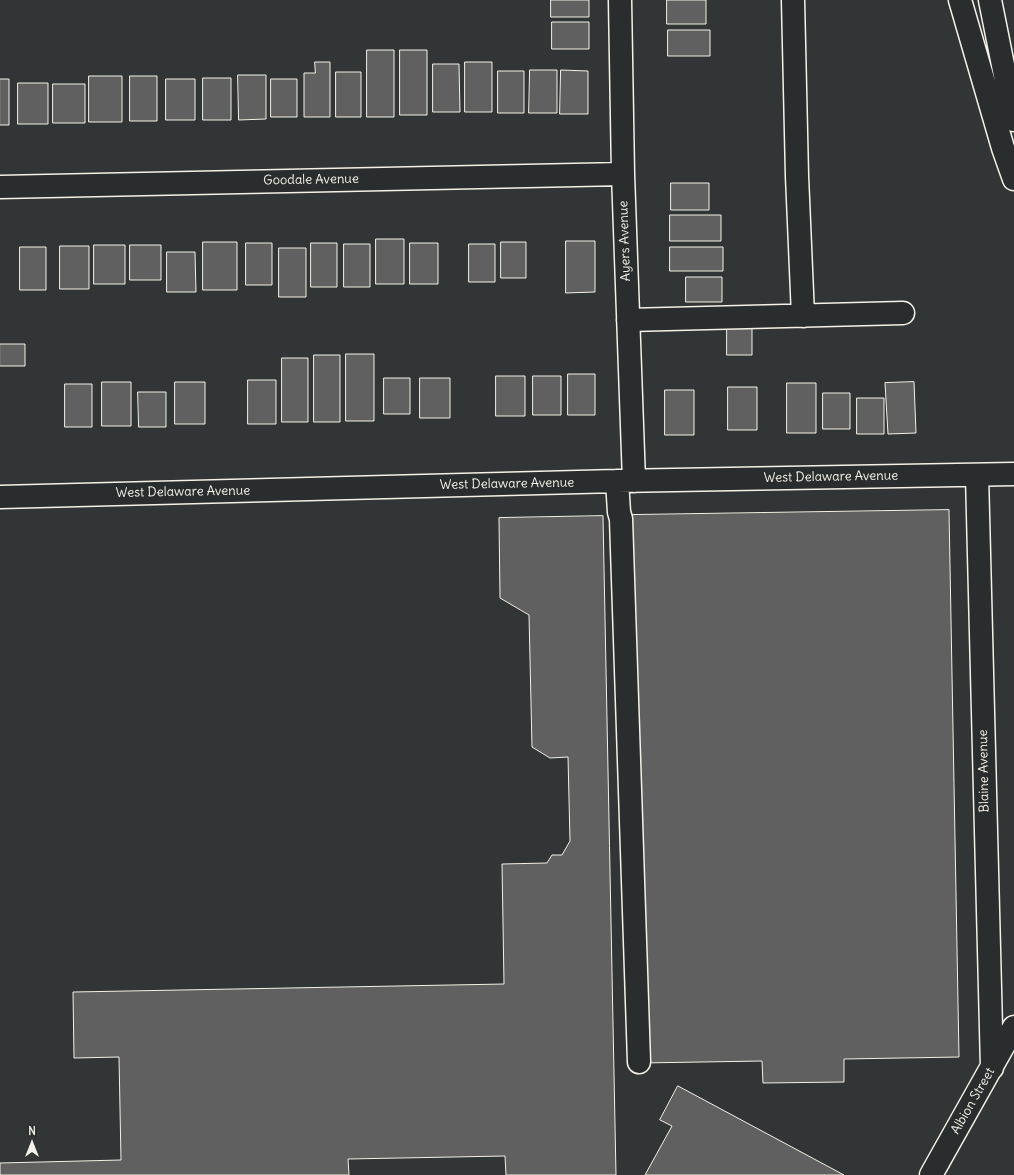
<!DOCTYPE html>
<html>
<head>
<meta charset="utf-8">
<style>
	body { margin:0 }
	#map { position:relative; width:1014px; height:1175px; overflow:hidden; background:#323535; font-family:Delius,sans-serif }
	canvas { display:block }
	.north { position:absolute; left:12px; top:1123px; width:40px; height:40px; -webkit-text-stroke:3px #2a2d2e; paint-order:stroke; rotate:0deg; font-size:11px; font-weight:700; line-height:16px; text-align:center; color:#f4f1e8 }
	.north::after { content:''; display:block; margin:auto; width:14px; height:18px; background:#f4f1e8; clip-path:polygon(50% 0,100% 100%,50% 72%,0 100%) }
</style>
</head>
<body>
<div id="map">
<canvas width="1014" height="1175"></canvas>
<div class="north">N</div>
</div>
<script>
const ctx = document.querySelector('canvas').getContext('2d');
ctx.lineJoin = 'round';
function paint(path, color) {
  ctx.fillStyle = color;
  ctx.fill(path, 'evenodd');
}
function trace(path, color, width, dash) {
  ctx.strokeStyle = color;
  ctx.lineWidth = width;
  ctx.lineCap = dash ? 'butt' : 'round';
  ctx.setLineDash(dash || []);
  ctx.stroke(path);
}
function write(font, color, halo, rows, align = 'center') {
  ctx.font = font + ' Delius,sans-serif';
  ctx.lineWidth = 3.5;
  ctx.setLineDash([]);
  ctx.textBaseline = 'middle';
  ctx.strokeStyle = halo;
  ctx.fillStyle = color;
  for (const [text, x, y, turn = 0] of rows) {
    ctx.save();
    ctx.translate(x, y);
    ctx.rotate((+turn || 0) * Math.PI / 180);
    ctx.textAlign = isNaN(turn) ? turn : align;
    if (halo) ctx.strokeText(text, 0, 0);
    ctx.fillText(text, 0, 0);
    ctx.restore();
  }
}
const building = new Path2D(`
	M551,0H589V17H551Z
	M667,0H706V24H667Z
	M552,22H589V49H552Z
	M668,30H710V56H668Z
	M367,50H394V117H367Z
	M400,50H427V115H400Z
	M315,62H330V117H304V73H315Z
	M465,62H492V112H465Z
	M433,64H459L460,112H433Z
	M530,70H557V113H529Z
	M561,70L588,71V114H560Z
	M498,71H524V113H498Z
	M336,72H361V117H336Z
	M238,75H266V119L239,120Z
	M89,76H122V122H89Z
	M130,76H157V121H130Z
	M203,78H231V120H203Z
	M0,79H9V125H0Z
	M166,79H195V120H166Z
	M271,79H297V117H271Z
	M18,83H48V124H18Z
	M53,84H85V123H53Z
	M671,183H709V210H671Z
	M670,215H721V241H670Z
	M376,239H404V284H376Z
	M566,241H595V292L566,293Z
	M203,242H237V290H203Z
	M501,242H526V278H501Z
	M246,243H272V285H246Z
	M311,243H337V287H311Z
	M410,243H438V284H410Z
	M344,244H370V287H344Z
	M469,244H495V282H469Z
	M94,245H125V284H94Z
	M130,245H161V280H130Z
	M60,246H89V289H60Z
	M20,247H46V290H20Z
	M670,247H723V271H670Z
	M279,248H306V297H279Z
	M167,252H195L196,292H167Z
	M686,277H722V302H686Z
	M727,328H752V355H727Z
	M0,344H25V366H0Z
	M346,354H374V421H346Z
	M314,355H340V422H314Z
	M282,358H308V422H282Z
	M568,374H595V415H568Z
	M496,376H525V416H496Z
	M533,376H561V415H533Z
	M384,378H410V414H384Z
	M420,378H450V418H420Z
	M248,380H276V424H248Z
	M102,382H131V426H102Z
	M175,382H205V424H175Z
	M914,382L916,433L888,434L885,383Z
	M787,383H816V433H787Z
	M65,384H92V427H65Z
	M728,387H757V430H728Z
	M665,390H694V435H665Z
	M138,392H166V427H139Z
	M823,393H850V429H823Z
	M857,398H884V434H857Z
	M949,510L959,1057L844,1059V1082L763,1083L762,1061L641,1063L631,515Z
	M603,516L616,1175H506L505,1156L348,1159L349,1175H0V1163L121,1160L119,1057L74,1058L73,992L504,984L502,864L547,863L552,855H562L570,841L568,757L550,758L532,747L529,615L500,598L499,518Z
	M678,1086L844,1175H645L672,1126L660,1120Z`);
paint(building, '#5f605f');
trace(building, '#f4f1e8', 1);
const minor = new Path2D(`
	M620,0L623,174L634,481
	M793,0L797,176L803,316
	M0,187L623,174
	M628,320L903,313
	M977,475L992,1068
	M617,481L619,512L621,519L639,1062
	M0,497L617,481L1014,474
	M931,1175L1014,1027`);
const highway = new Path2D(`
	M960,0L1003,148L1014,179
	M990,0L1014,120`);
trace(minor, '#f4f1e8', 25);
trace(highway, '#f4f1e8', 25);
trace(minor, '#2a2d2e', 22);
trace(highway, '#2a2d2e', 22);
write('13px', '#f4f1e8', '#2a2d2e', [
	["Goodale Avenue",311,180,-1],
	["Ayers Avenue",625,241,-92],
	["West Delaware Avenue",831,477,-1],
	["West Delaware Avenue",507,484,-1],
	["West Delaware Avenue",183,492,-1],
	["Blaine Avenue",984,771,-91],
	["Albion Street",973,1101,-60]
]);
</script>
</body>
</html>
